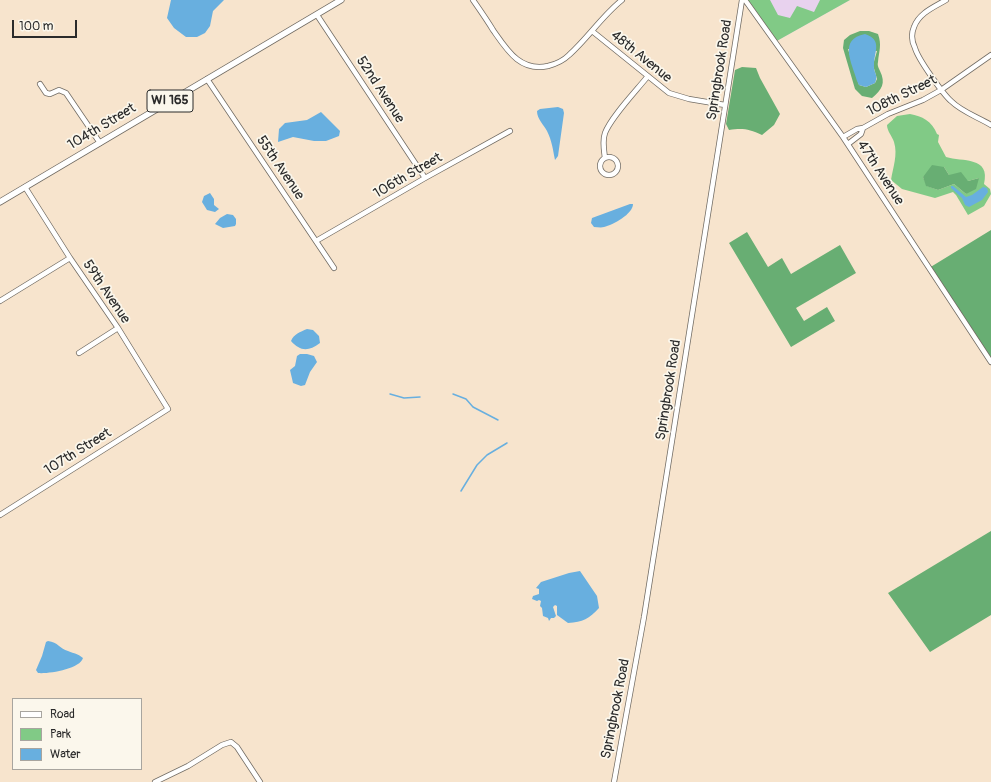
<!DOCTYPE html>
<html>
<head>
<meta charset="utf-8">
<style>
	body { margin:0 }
	#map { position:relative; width:991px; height:782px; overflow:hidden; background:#f7e4cd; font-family:Pangolin,sans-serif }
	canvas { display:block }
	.legend { position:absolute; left:12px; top:698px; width:130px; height:72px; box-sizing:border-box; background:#fbf7ec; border:1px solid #a8a59f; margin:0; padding:5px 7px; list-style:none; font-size:12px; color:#2b2b2b }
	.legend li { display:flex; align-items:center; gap:8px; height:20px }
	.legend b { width:20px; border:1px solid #a8a59f }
	.scale { position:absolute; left:12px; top:20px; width:65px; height:18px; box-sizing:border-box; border:2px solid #2b2b2b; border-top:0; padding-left:5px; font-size:12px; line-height:14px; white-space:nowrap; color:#2b2b2b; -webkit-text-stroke:3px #fbf7ec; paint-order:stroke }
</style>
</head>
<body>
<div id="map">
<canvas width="991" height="782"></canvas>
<ul class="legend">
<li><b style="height:5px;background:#fff"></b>Road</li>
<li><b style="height:11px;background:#81ca86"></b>Park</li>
<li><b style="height:11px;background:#68afdf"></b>Water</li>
</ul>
<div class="scale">100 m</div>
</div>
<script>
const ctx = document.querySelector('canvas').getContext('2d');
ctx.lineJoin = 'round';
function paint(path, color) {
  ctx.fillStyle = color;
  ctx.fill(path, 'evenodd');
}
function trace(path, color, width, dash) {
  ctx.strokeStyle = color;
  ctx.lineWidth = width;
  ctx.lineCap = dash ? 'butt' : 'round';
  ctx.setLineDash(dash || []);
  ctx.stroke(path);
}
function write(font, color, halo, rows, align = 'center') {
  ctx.font = font + ' Pangolin,sans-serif';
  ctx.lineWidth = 3.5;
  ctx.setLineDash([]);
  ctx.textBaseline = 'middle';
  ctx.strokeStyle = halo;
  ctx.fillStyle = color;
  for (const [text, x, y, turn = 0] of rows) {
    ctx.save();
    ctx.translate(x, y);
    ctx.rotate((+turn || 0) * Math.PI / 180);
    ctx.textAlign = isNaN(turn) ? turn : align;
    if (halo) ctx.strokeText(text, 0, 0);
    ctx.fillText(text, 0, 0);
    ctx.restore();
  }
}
paint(new Path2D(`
	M745,0H850L775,42Z`), '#e8d2ee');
paint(new Path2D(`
	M745,0H770L778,15L790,18L797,6L814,12L820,0H850L775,42Z
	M910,114C922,116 932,121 937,134L939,135L938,142L946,157C962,162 991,156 984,184L990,189L991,194L984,206L968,215L956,195L953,192L935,198L902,189L891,180C893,167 898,155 894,142C892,136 887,131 887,125L897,116ZM944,167L949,175L968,181L979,178L966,194L954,184L938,190L927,186L923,177Z`), '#81ca86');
paint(new Path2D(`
	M860,31H869L878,34C882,45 879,51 878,62C877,66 879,68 880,71C886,83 882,90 872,98L862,96L855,89L843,48L844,40L850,35ZM848,49L877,51L873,65L877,79L875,83L866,87L859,85Z
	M742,67L756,68L760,78L780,114L774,125L762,135C749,129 743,128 729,130L726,124L735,70Z
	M932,165L944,167L949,175L961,172L968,181L979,178L976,189L966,194L954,184L938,190L926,186L923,177Z
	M991,230V362L929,268Z
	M747,232L768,267L782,258L791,274L840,245L856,273L796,308L804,321L827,307L835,321L791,347L729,243Z
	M991,531V615L930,652L888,593Z`), '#68ae73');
paint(new Path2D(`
	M171,0H224L213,11L210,26L205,33L197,37H186L174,28L167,18Z
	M865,34C883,40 874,52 874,65C873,73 879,74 875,83L866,87L859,85L857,81C852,63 838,39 865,34Z
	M558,107L563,109L564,113L558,156L555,160C553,150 552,141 547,131C544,125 537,119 537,111L540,109Z
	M321,112L340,131L339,136L326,141H314L293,137L278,142L279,129L285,123L307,120Z
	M951,186H953L966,197L972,195L983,187L987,188L988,192L982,200L969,207L965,205L962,198L951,188Z
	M210,193L214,199V205L219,209L215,212L207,210L202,202L204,196Z
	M630,204H633C633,214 613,225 604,227C601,228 597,227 594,227L591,223L592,218Z
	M227,214L233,215L236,219V224L235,226L223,228L215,224L220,218Z
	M307,329L313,330L319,336L320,343C308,352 300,351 291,341C294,334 300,332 307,329Z
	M300,354H307L314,356L317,362L310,372L305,385L301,386L293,383L290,370L295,366L297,356Z
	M580,571L597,596L599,608C589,619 583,622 568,623L557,615V606L555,605L553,607L556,616L554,618H551L549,621L548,618L543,616L542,608L540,606L541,601L539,600L537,601L532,599L533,596L539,594V589L536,588L541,582L569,573Z
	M48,641C58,642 60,649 68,651C75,654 77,653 83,658C80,669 49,674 38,673L36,670L42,656L46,642Z`), '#68afdf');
trace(new Path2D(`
	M390,394L404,398L420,397
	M453,394L466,399L473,407L498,420
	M461,491L477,465L487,455L507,443`), '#68afdf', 1.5);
const minor = new Path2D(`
	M473,0C480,10 487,20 493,30C507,50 520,72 548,66C556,64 563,61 569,55C588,38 602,16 622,0
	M745,0L843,137L991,362
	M946,0C934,7 919,13 914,27C911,34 912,42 915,48C918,59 943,94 951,101C962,112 978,117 991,125
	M317,15L425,178
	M592,31L669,93L689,99L725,105
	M207,79L334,268
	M40,84L46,93L50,94L59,90L66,93L100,143
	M843,137L857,129L863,128L888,114L923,100L941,90L991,55
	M848,144L861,134L863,128
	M600 166a9 9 0 1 1 18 0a9 9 0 1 1-18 0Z
	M605,158C604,150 602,141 605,133C611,117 636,91 648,76
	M316,241L425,178L510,131
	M0,301L70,258
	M79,353L118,328
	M0,515L168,409L118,328L70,258L25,187
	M155,782L188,766L222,745L231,742L237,747L260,782
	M614,782L644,617L742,0`);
const major = new Path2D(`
	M0,202L341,0`);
trace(minor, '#726c64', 6);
trace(major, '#726c64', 7);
trace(minor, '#fff', 4.5);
trace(major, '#fff', 5.5);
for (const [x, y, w] of [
	[170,101,46]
]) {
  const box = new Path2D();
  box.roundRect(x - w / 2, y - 11, w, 22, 3);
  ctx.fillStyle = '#fbf7ec';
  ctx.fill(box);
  trace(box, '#2b2b2b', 1);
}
write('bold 13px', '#2b2b2b', null, [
	["WI 165",170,101]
]);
write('14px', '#2b2b2b', '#fbf7ec', [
	["48th Avenue",641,57,39],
	["Springbrook Road",720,70,-81],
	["52nd Avenue",380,90,57],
	["108th Street",902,96,-26],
	["104th Street",102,127,-31],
	["55th Avenue",280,168,56],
	["47th Avenue",880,173,57],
	["106th Street",408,176,-30],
	["59th Avenue",106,292,56],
	["Springbrook Road",669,390,-81],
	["107th Street",78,452,-32],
	["Springbrook Road",616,709,-79]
]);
</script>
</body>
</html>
